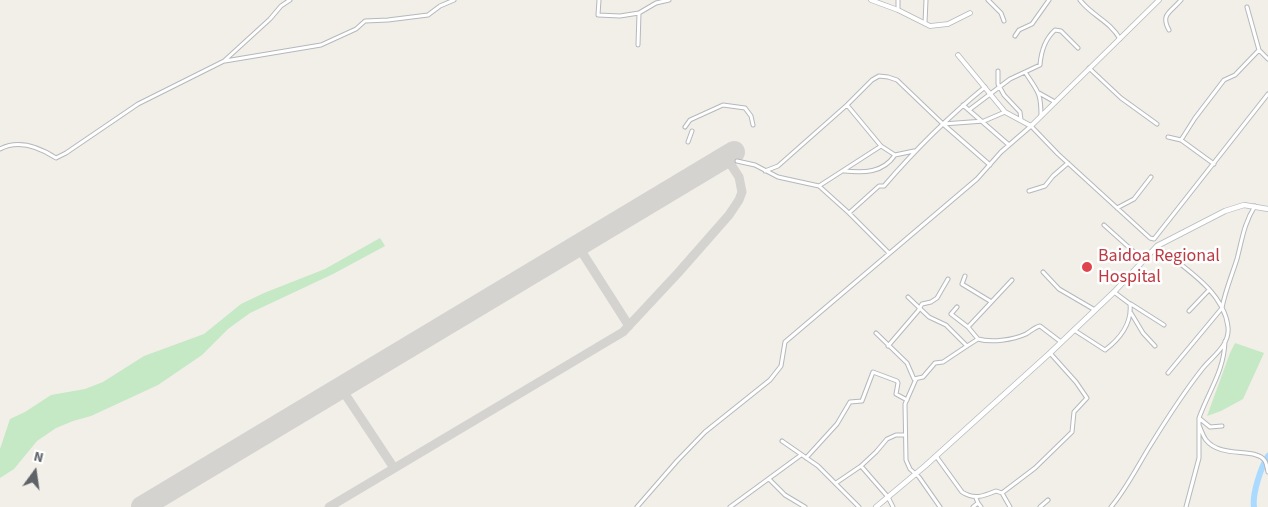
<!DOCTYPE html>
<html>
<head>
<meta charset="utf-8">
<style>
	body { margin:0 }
	#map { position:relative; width:1268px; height:507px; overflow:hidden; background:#f1efe8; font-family:"Source Sans 3",sans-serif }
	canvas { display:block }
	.north { position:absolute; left:10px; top:447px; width:50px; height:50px; -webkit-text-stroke:4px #fff; paint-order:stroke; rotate:14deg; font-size:14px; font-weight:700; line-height:20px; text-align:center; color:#5f6368 }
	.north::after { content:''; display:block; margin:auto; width:18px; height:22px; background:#5f6368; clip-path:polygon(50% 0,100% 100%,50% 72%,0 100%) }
</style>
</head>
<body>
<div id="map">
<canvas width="1268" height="507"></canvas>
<div class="north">N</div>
</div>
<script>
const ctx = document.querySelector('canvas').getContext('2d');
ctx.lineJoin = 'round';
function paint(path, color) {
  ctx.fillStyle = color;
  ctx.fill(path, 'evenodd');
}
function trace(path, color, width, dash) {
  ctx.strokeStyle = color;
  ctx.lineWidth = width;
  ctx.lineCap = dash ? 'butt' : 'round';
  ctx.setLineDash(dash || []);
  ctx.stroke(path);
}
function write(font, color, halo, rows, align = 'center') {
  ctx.font = font + ' "Source Sans 3",sans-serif';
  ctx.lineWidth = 5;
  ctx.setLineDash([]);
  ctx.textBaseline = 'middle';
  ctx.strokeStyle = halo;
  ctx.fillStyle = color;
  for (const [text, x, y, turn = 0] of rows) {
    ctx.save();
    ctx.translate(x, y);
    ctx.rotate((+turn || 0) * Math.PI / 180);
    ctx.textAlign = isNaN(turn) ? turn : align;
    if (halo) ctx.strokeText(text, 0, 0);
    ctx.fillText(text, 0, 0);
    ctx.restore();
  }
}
paint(new Path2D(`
	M380,238L385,246L333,274L250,313L228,329L202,355L158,385L91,416L73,421L56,428L37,441L14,469L0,478V449L10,419L25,412L51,395L85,389L103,382L144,356L204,334L241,304L264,293L325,269Z
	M1235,343L1264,353L1243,399L1221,411L1207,416L1230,353Z`), '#c5e8c5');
trace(new Path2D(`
	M1254,507C1252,494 1261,467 1268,456`), '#aadaff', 6);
trace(new Path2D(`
	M578,246L629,326
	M341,388L394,468
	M329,507L623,332L678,273L729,215L739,200L742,192L739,177L726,157`), '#d4d3d0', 9);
trace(new Path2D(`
	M142,507L734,152`), '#d4d3d0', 22);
const minor = new Path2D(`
	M599,0L598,15L620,16L639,13L656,3L669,0
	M988,0L1001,13L1004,21
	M1080,0C1091,15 1111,22 1120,39
	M1247,7L1259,50L1268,59
	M898,10V0
	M925,23L926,0
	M1169,30C1160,14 1171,12 1181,0
	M1015,36L1019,30L1032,24L1049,0
	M638,45L639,13
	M225,61L321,45L356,29L365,21L388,20L428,15L440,6L454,0
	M1089,68L1121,98L1157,124
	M998,71V84L1004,95L1020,112L1021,120
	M1025,72C1038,92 1041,92 1041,116
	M1039,93L1055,102
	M847,105L881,146L895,155L914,151
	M963,105L1009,145
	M969,110L1010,79L1040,65C1041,52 1045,39 1055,30L1061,31L1078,48
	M943,124L984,121L1005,112
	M685,127L690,120L723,105L745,108L751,116L753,125
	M1168,137L1181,140L1195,118L1224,80L1235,75L1259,50
	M1181,140L1214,164
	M688,142L692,131
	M0,149C19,139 39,147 56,158L66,153L138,104L224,61L270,19L281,6L290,0
	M737,161L755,165L778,177L819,186L849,213L879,186H884C915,150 948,117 985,87
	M765,171L778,166L847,105L872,80L879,76L888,77L897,80L943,124L990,165
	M844,171C864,173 883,173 895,155
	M819,186L881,146
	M1029,191L1045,186L1053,176L1068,163
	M1117,208L1134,199L1151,177
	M849,213L889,253
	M1104,225L1143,260
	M1043,272L1059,289L1095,310
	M965,276L962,284L990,301
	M908,297L929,317L946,325L967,346L978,339C991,343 1013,340 1026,334C1031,331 1035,327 1040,326L1061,342
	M1131,304L1164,325
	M957,307L951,314L968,327L978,339
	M1189,311L1209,290
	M1131,313L1143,333L1155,346
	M968,327L1012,280
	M1074,330L1105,350C1120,339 1132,323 1130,304L1114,292
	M876,333L907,363L914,379L923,377L935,363L943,362L967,346
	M888,346L918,311L922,304L931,302L937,298L948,279
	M1168,373L1222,308C1225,291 1232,275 1237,259C1242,240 1244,223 1255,206
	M916,379L905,404L906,460L910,469L919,477L940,507
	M1199,425C1201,430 1203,436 1206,440C1221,459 1257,447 1265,461C1267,464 1267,469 1268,472
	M1222,426L1210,427L1199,418C1209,390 1224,372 1225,341
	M782,441L818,466L859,507
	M936,456L962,492C974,500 984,496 996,491L1002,493L1035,468L1072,432L1074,412L1087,398L1076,382L1050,353
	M806,458L837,424L850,402L862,401L873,372L897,381L898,383L896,394L907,400
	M861,466L888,497L893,507
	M769,479L785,495L805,507
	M836,483L861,466L876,452L887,439L896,435H905
	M1002,493L1010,507
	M978,503L981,507
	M637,507L677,461L705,432L770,380L781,366L785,342L977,179L1001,152L1031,126L1058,154L1150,238L1154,239L1268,94
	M730,507L801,455
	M973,507L978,503L976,498
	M1040,507L1048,500
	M1111,507C1127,488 1137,467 1150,446C1166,420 1184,392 1203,368C1213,356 1230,345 1228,327C1224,291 1183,267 1157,246
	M1186,507L1199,458V418`);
const tertiary = new Path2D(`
	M871,0L898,10L930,26L948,24L970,13
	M958,55L1005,112L1031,126L1159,0`);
const secondary = new Path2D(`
	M876,507L925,466L1050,353L1114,292L1157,246L1225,211L1244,205L1268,209`);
trace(minor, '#b5b8bc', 5);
trace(tertiary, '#b5b8bc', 5.5);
trace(secondary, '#b6babf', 6);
trace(minor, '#fff', 3);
trace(tertiary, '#fff', 4);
trace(secondary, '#fff', 4.5);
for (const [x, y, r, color] of [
	[1087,267,6,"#e0444e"]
]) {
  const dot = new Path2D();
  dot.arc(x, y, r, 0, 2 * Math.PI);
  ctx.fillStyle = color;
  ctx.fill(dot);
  trace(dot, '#fff', 2);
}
write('18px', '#be3a42', '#fff', [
	["Baidoa Regional",1098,257],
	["Hospital",1098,278]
], 'left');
</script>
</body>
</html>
